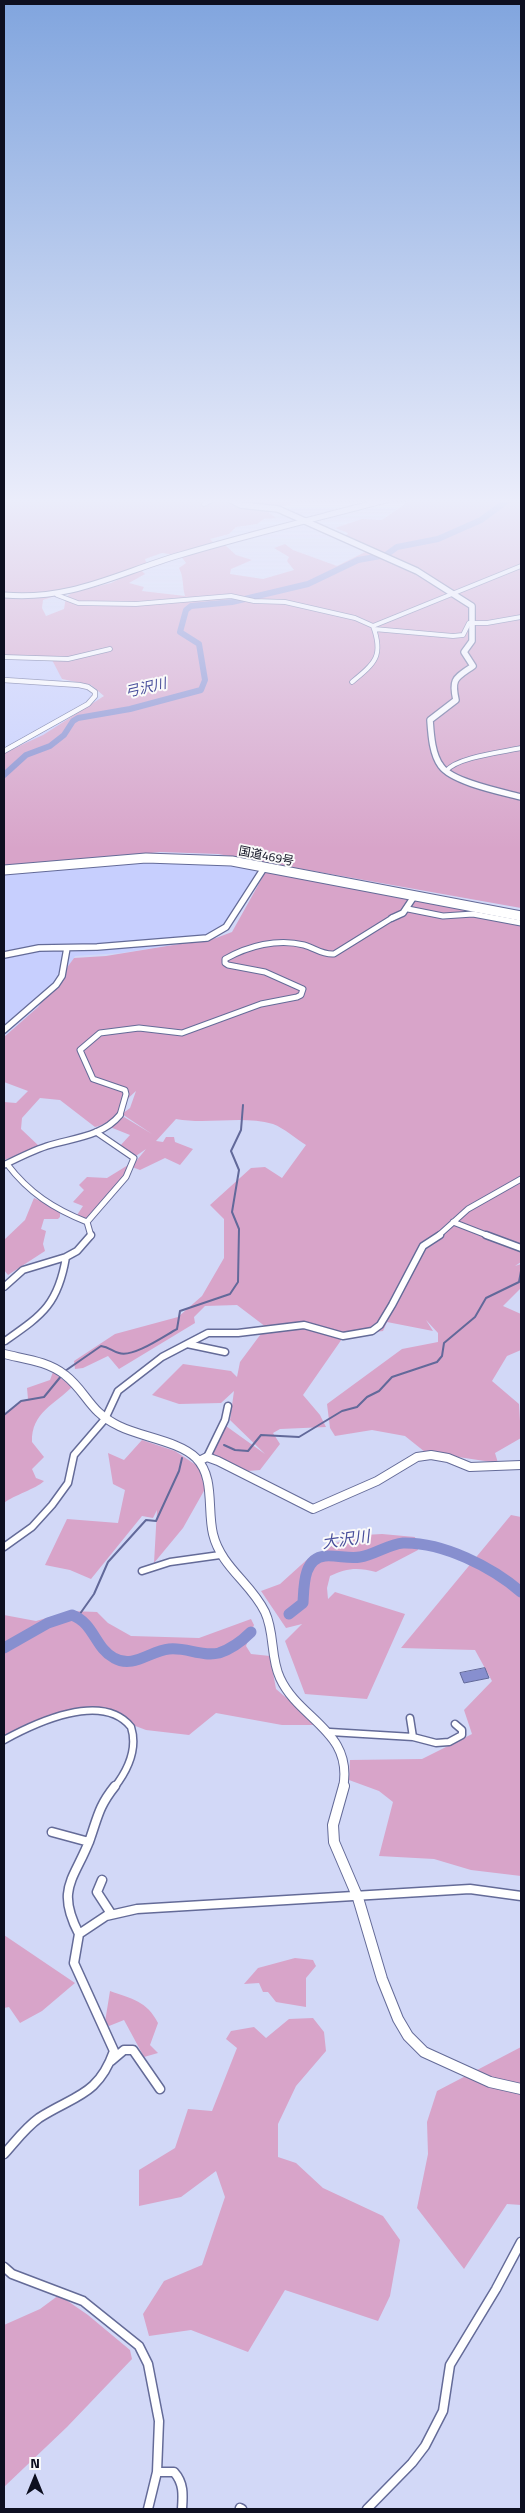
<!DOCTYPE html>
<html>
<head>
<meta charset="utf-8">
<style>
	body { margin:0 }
	#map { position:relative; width:525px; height:2513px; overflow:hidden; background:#d2d8f7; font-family:"Titillium Web",sans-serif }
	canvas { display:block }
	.frame { position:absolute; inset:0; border:5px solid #0d0f20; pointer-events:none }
	.north { position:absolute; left:10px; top:2453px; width:50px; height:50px; -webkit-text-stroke:4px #fafafa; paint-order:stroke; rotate:0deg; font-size:14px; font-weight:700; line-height:20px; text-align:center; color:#0d0f20 }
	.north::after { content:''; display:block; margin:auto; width:18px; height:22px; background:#0d0f20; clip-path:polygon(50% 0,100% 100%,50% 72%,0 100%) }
</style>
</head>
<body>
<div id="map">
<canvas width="525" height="2513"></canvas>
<div class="frame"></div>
<div class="north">N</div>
</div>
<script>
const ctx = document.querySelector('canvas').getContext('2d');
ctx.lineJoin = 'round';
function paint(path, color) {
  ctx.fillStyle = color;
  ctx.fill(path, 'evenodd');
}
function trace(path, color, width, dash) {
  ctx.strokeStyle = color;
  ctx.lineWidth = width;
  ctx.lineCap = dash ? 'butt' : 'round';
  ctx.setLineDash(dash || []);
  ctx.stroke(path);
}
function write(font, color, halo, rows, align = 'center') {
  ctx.font = font + ' "Titillium Web","Noto Sans JP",sans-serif';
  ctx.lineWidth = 4;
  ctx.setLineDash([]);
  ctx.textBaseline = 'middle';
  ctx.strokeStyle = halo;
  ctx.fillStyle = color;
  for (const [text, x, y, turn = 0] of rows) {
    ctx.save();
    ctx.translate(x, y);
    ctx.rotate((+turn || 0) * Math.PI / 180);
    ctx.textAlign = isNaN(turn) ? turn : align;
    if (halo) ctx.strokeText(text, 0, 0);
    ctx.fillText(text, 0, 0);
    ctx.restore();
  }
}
paint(new Path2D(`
	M4,657L59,660L62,681L98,692L99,702L30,743L4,755Z
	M128,854H197L269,864L216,938L121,953L75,956L52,994L4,1036V865Z`), '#c7cffe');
paint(new Path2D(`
	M4,498H300L290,504L267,511L276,518L264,519L257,524L236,527L229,534L210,539L215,544L175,555L162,553L145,559L147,565L43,600L42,608L46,616L64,609L66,597L73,592L111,583L140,569L145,574L129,583L144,587L142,591L185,596C182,586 184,577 179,568L186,563L181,556L225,545L236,555L252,560L231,569L230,574L263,579L294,570L287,561L289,557L274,548L285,544L293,550L337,566L369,550L345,537L348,533L335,528L362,519L382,520L408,502L396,498H521V908L218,854L160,852L4,869V753L43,735L104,696L91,685L62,679L51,658L4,655Z
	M266,871L521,916V1262L515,1266L521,1264V1288L503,1306L521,1314V1350L507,1356L492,1381L519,1404L521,1438L495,1453L498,1463L425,1452L405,1436L372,1430L335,1436L330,1428L327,1404L402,1349L438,1342V1333L426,1320L433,1331L387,1322L383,1331L344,1336L303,1395L320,1415L326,1427L280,1429L273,1433L280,1444L260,1470L248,1471L212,1455V1449L226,1426L265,1454L230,1420L234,1391L221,1403L179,1404L152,1395L183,1364L231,1371L237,1377L240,1362L266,1327L237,1305L205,1306L194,1317L195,1323L119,1369L108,1356L83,1368L75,1369L74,1361L115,1334L178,1317L202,1296L224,1258V1219L210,1205L251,1168L265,1167L282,1178L306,1145C296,1139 284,1128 273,1124C241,1115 208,1125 176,1119L156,1141L163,1142L166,1137H174L175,1142L193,1149L180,1165L165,1158L140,1170L132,1167L86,1221L75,1218L83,1206L73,1202L84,1190L79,1185L87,1177L107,1178L133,1162V1165L146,1149L133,1158L119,1147L130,1135L110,1127L124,1117L152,1134L122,1114L130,1108L136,1091C119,1105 118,1122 95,1127L60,1100L40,1098L22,1118L21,1129L40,1147L4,1160V1102L16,1103L28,1091L4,1082V1037L38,1007L74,958L106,956L216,938L232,932Z
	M34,1198L60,1210V1217L58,1219H44L41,1229L46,1231L43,1244L45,1251L8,1275L4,1270V1240L25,1220Z
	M53,1372L72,1387C55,1404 31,1413 32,1442L44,1457L32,1469L36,1478L44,1481C36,1489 14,1495 4,1503V1415L20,1402L28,1399L27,1388L50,1380Z
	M142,1440L175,1451L199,1467L205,1489L183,1528L154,1563L157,1510L153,1518L142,1516L91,1579L70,1570L45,1565L67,1519L118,1523L125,1490L113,1484L108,1453L124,1460Z
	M511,1515L521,1517V1876L471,1870L434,1859L379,1856L393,1802L379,1791L349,1780L350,1760L422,1759L472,1734L464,1710L492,1681L475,1650L401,1648Z
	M382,1534L415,1537L418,1550L376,1572C358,1567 346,1568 330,1576L327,1588L328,1599L335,1592L405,1614L367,1699L305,1694L285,1641L302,1624L286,1628L261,1591L280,1584L311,1556L323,1552L336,1543L364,1535Z
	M71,1611L97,1612L108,1623L131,1636L199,1638L251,1619L254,1625L246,1646L251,1654L270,1656L276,1689L318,1725H282L216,1713L189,1735L146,1730L85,1707L22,1726L4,1740V1615L36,1621Z
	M4,1935L75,1983L42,2011L20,2023L9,2007L4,2008Z
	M295,1958L313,1960L316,1966L306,1978V2007L276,2002L268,1992H263L259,1983L244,1984L258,1968Z
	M110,1991C132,1999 147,2001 158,2023L150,2045L158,2053L144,2057L124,2020L109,2026L105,2022Z
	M313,2018L324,2032L326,2051L296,2086L278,2124V2157L296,2163L323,2188L383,2216L400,2240L390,2296L378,2321L285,2290L248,2352L191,2330L149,2336L143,2314L164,2281L202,2265L225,2197L216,2171L181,2197L139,2206V2170L175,2148L188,2109L212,2111L237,2048L226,2039L231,2031L254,2027L266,2038L289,2019Z
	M521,2047V2205L507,2204L464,2269L417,2208L428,2154L427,2122L437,2091Z
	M59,2295L88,2315L130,2350L132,2359L67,2427L4,2487V2325L40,2309Z`), '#d8a4c9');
const water = new Path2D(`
	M485,1668L489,1678L464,1683L460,1673Z`);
paint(water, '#878fcf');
trace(water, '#62699a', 1);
trace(new Path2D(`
	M65,1371L101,1346C109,1347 112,1351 119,1353C133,1358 164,1336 177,1329L180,1311L230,1294L238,1282L239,1229L232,1212L239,1170L231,1151L241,1130L243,1105
	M4,1415L21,1401L44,1397L62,1375
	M224,1445L235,1450L248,1451L261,1435L299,1437L342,1411L357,1407L367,1397L379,1391L392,1377L437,1362L442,1356L444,1343L475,1317L486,1298L519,1282L521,1271
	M77,1618L94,1594L108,1562L146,1520L156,1521L179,1471L182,1458`), '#62699a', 2);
trace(new Path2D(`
	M4,775L26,755L50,746L64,735L73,721L78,718L130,709L201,690L205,680L199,644L180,632L186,610L191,606L232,602L308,584L358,560L386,555L397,547L438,539L481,520L511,498`), '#878fcf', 6);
trace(new Path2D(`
	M289,1614L303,1603C304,1587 303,1558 325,1556C337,1555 349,1559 360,1557C374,1555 389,1544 403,1543C443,1542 492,1567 521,1592
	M4,1648L48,1623L72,1615C94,1623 95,1648 114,1658C133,1669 150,1651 169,1649C186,1647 202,1657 219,1653C231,1649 242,1641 251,1632`), '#878fcf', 11);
const minorFar3 = new Path2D(`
	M204,504L216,498
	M57,595L78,603L136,604L231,596L254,601L285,602L355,618L373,626C384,656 375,663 352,682
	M373,626L521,566
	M374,629L453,636L463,635L469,623H487L521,617
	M4,657L68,659L110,649
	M446,771C457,757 503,752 521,748`);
const minorFar2 = new Path2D(`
	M408,909L443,916L473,914L521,923
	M120,1115L126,1094L125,1090L93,1079L80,1050L100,1033L139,1028L182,1033L261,1004L297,997L301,995L303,989L265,972L228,965L225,963V959C248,946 278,938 304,945C315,948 322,955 334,954L392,918
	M7,1164C29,1193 54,1209 87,1222L91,1236
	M87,1222L126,1177L134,1158L96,1132
	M453,1222L489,1236
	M438,1236L468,1209L521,1179`);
const minorFar1 = new Path2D(`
	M486,1235L521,1248
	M4,1287L23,1270L66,1257
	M5,1341C42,1315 58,1305 66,1257L77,1251L91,1235
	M187,1344L225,1352
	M207,1457L225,1420L228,1406
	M4,1547L32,1527L52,1505L68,1483L74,1455L105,1419L118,1391L162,1357L208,1333H238L304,1325L343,1336L372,1331L380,1325L392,1305L423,1246L440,1235
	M142,1571L170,1562L220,1555
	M410,1718L413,1737
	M330,1732L413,1737L436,1743L449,1742L462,1735V1730L455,1724
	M4,1740C35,1723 102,1691 131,1727C138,1749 128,1770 114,1788`);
const minor = new Path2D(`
	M52,1832L89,1842
	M102,1880L97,1892L110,1912
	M79,1934C55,1888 75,1879 90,1839C98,1816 99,1806 115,1786
	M111,2061L124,2050H133L160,2089
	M4,2154C15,2142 25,2128 39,2118C75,2095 98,2096 114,2051L74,1963L79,1934L106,1916L137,1909L470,1889L521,1896
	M4,2267L12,2274L83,2301L139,2346L148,2364L159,2421L157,2472L148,2509
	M157,2472H174C184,2483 183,2495 182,2509
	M240,2508L242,2509
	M367,2509L412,2463L425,2446L443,2411L450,2365L496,2289L521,2242`);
const tertiaryFar3 = new Path2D(`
	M4,680L79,685L88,687L95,692V696L88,704L4,751`);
const tertiaryFar2 = new Path2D(`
	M392,918L403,913L415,895
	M4,955L39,948L97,947L207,938L226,927L264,868
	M4,1030L56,985L62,976L67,948
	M4,1165C18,1158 32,1151 47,1146C72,1138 102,1137 120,1115`);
const tertiaryFar1 = new Path2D(`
	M4,1354C24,1359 48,1361 65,1375C87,1392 89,1412 119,1426C141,1437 179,1441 196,1458C215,1477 207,1509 213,1534C221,1567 251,1583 265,1612C275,1633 270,1657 280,1678C299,1720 354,1731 343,1788
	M199,1461L207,1457L218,1461L313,1509L377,1481L417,1457L431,1455L448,1458L470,1467L521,1465`);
const tertiary = new Path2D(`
	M344,1786L333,1825L334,1842L358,1898L382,1979L398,2019L408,2036L424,2052L490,2082L521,2089`);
const secondary = new Path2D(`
	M4,595C71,601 118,573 180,555C250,534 322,517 393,498`);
const primary = new Path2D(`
	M227,498L241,505L278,509L417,571L472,606V641L464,652L473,666C456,678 451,678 456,700L430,720C431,734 432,754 441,766C452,782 502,792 521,797`);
const trunk = new Path2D(`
	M4,870L146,858L232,861L521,916`);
trace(minorFar3, '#646b98', 5.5);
trace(minorFar2, '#646b98', 7);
trace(minorFar1, '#646b98', 9);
trace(minor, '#646b98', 11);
trace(tertiaryFar3, '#646b98', 6);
trace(tertiaryFar2, '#646b98', 8);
trace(tertiaryFar1, '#646b98', 10);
trace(tertiary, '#646b98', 12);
trace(secondary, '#646b98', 7);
trace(primary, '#646b98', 8);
trace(trunk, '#646b98', 11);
trace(minorFar3, '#fff', 4);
trace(minorFar2, '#fff', 5);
trace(minorFar1, '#fff', 6);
trace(minor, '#fff', 8);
trace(tertiaryFar3, '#fff', 4.5);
trace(tertiaryFar2, '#fff', 5.5);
trace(tertiaryFar1, '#fff', 8);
trace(tertiary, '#fff', 10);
trace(secondary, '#fff', 5);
trace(primary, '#fff', 5.5);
trace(trunk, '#fff', 9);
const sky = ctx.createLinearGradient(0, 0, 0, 849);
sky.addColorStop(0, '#81a5de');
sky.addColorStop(0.59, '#ebedfb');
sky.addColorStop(1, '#ebedfb00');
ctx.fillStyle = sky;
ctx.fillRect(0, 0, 525, 849);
write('12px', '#0d0f20', '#fafafa', [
	["国道469号",266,857,11]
]);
write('italic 14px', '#484e9b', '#fafafa', [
	["弓沢川",146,689,-13]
]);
write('italic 16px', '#484e9b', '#fafafa', [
	["大沢川",346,1541,-8]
]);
</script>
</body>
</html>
